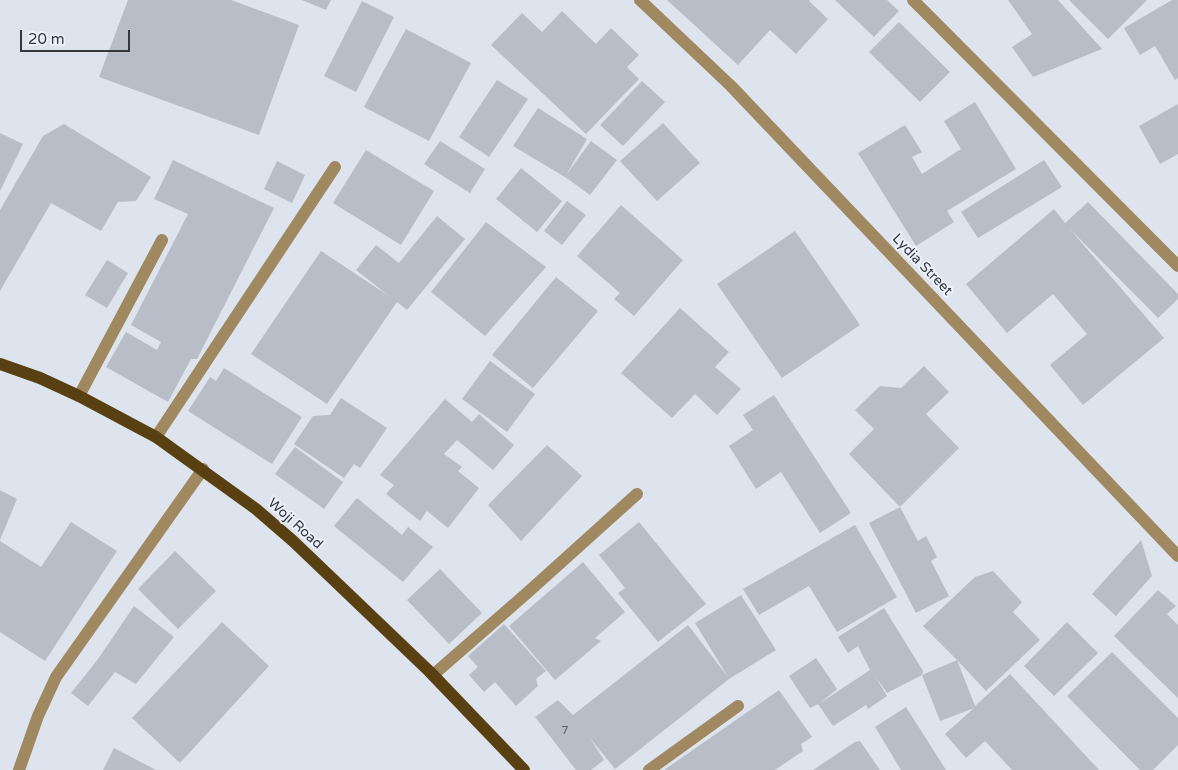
<!DOCTYPE html>
<html>
<head>
<meta charset="utf-8">
<style>
	body { margin:0 }
	#map { position:relative; width:1178px; height:770px; overflow:hidden; background:#dee4ee; font-family:"Varela Round",sans-serif }
	canvas { display:block }
	.scale { position:absolute; left:20px; top:30px; width:110px; height:22px; box-sizing:border-box; border:2px solid #35373b; border-top:0; padding-left:6px; font-size:15px; line-height:18px; white-space:nowrap; color:#35373b; -webkit-text-stroke:4px #ebf2fb; paint-order:stroke }
</style>
</head>
<body>
<div id="map">
<canvas width="1178" height="770"></canvas>
<div class="scale">20 m</div>
</div>
<script>
const ctx = document.querySelector('canvas').getContext('2d');
ctx.lineJoin = 'round';
function paint(path, color) {
  ctx.fillStyle = color;
  ctx.fill(path, 'evenodd');
}
function trace(path, color, width, dash) {
  ctx.strokeStyle = color;
  ctx.lineWidth = width;
  ctx.lineCap = dash ? 'butt' : 'round';
  ctx.setLineDash(dash || []);
  ctx.stroke(path);
}
function write(font, color, halo, rows, align = 'center') {
  ctx.font = font + ' "Varela Round",sans-serif';
  ctx.lineWidth = 4;
  ctx.setLineDash([]);
  ctx.textBaseline = 'middle';
  ctx.strokeStyle = halo;
  ctx.fillStyle = color;
  for (const [text, x, y, turn = 0] of rows) {
    ctx.save();
    ctx.translate(x, y);
    ctx.rotate((+turn || 0) * Math.PI / 180);
    ctx.textAlign = isNaN(turn) ? turn : align;
    if (halo) ctx.strokeText(text, 0, 0);
    ctx.fillText(text, 0, 0);
    ctx.restore();
  }
}
paint(new Path2D(`
	M128,0H231L299,25L259,135L99,77Z
	M302,0H331L326,10Z
	M667,0H810L809,1L828,19L796,54L770,30L738,65Z
	M835,0H887L899,11L874,37Z
	M1008,0H1058L1102,49L1033,77L1012,47L1032,34Z
	M1069,0H1147L1108,39Z
	M1172,0H1178V78L1175,80L1155,46L1140,55L1124,28Z
	M362,1L394,17L356,92L324,76Z
	M562,11L596,44L611,28L639,55L627,67L639,79L586,134L491,45L522,13L542,32Z
	M899,22L950,72L920,102L869,52Z
	M406,29L471,63L429,141L364,107Z
	M497,80L528,99L489,157L459,137Z
	M642,81L665,102L623,146L600,125Z
	M975,102L1016,169L947,211L954,222L916,246L858,153L905,125L922,152L912,157L922,174L961,149L944,121Z
	M1178,104V154L1160,164L1139,126Z
	M538,108L587,139L566,175L591,141L617,160L590,195L565,177L513,146Z
	M663,123L700,163L657,201L620,161Z
	M64,124L151,177L136,201L118,202L101,231L51,203L0,291V210L43,136Z
	M0,133L23,144L0,191Z
	M440,141L485,169L470,193L424,164Z
	M366,150L434,191L401,245L333,203Z
	M173,160L274,208L197,359H191L168,402L106,367L126,332L157,350L161,342L131,325L188,214L154,199Z
	M1044,160L1062,187L978,238L961,212Z
	M277,161L305,175L292,203L264,189Z
	M521,168L562,201L537,232L496,199Z
	M567,201L586,215L562,245L544,231Z
	M1088,202L1178,294V299L1158,318L1069,228L1164,338L1083,405L1050,365L1087,334L1053,294L1007,333L966,284L1054,209L1065,223Z
	M621,205L683,260L634,316L614,299L620,293L577,256Z
	M437,216L465,239L407,310L397,302L327,404L251,354L321,251L389,296L356,270L376,245L399,263Z
	M486,222L546,267L485,336L431,292Z
	M795,231L860,325L782,378L717,284Z
	M107,260L128,273L107,308L85,295Z
	M556,277L598,311L533,388L492,355Z
	M680,308L729,352L715,367L741,389L717,415L695,394L672,418L621,373Z
	M490,361L535,394L507,432L462,399Z
	M924,366L949,392L926,414L959,448L900,507L849,454L874,429L855,410L880,386L901,388Z
	M224,368L302,417L272,464L188,411L210,377L216,381Z
	M774,395L851,513L820,533L781,472L756,489L729,446L753,430L743,415Z
	M341,398L387,428L360,468L354,464L344,478L294,444L313,416L330,415Z
	M445,399L472,422L479,414L514,445L493,470L457,440L444,454L462,467L458,471L479,488L448,528L427,511L420,521L386,494L394,485L380,475Z
	M547,445L582,476L521,541L488,505Z
	M295,447L343,482L324,509L275,474Z
	M0,490L17,499L0,540Z
	M357,498L402,535L408,527L433,547L403,582L334,526Z
	M900,507L918,541L926,536L937,557L931,561L949,596L916,613L869,523Z
	M71,522L117,551L45,661L0,632V541L41,567Z
	M639,522L706,604L658,642L618,593L625,588L599,555Z
	M855,525L897,597L837,632L809,586L759,615L743,589Z
	M1141,540L1152,576L1116,616L1092,594Z
	M175,551L216,591L178,629L138,589Z
	M583,562L625,612L595,638L601,641L555,680L509,626Z
	M440,569L482,613L449,644L407,600Z
	M993,571L1022,602L1013,612L1040,640L986,691L957,660L975,706L1010,674L1099,770H1012L985,741L966,758L945,734L974,708L940,721L922,675L957,660L923,626L975,577Z
	M1158,590L1176,606L1167,614L1178,625V698L1114,636Z
	M741,595L776,650L729,679L615,769L590,738L604,760L591,770H576L535,717L558,700L573,715L688,625L728,677L695,623Z
	M134,606L174,637L136,684L115,672L88,706L71,693L98,659Z
	M884,608L923,671L922,675L887,693L875,676L887,696L868,709L866,705L833,726L818,704L810,708L789,676L816,658L837,689L820,703L870,670L858,646L848,653L838,637Z
	M222,622L269,666L180,763L132,718Z
	M1067,622L1098,653L1054,696L1024,666Z
	M504,624L546,671L536,679L538,686L516,706L495,682L484,692L469,675L478,667L468,656Z
	M1112,652L1178,718V745L1153,770H1140L1067,696Z
	M779,690L812,737L801,744L803,751L775,770H664Z
	M906,707L946,770H901L875,727Z
	M860,741L880,770H813L855,742Z
	M114,748L156,770H103Z`), '#b7bec7');
trace(new Path2D(`
	M640,0L731,86L1178,556
	M913,0L1178,266
	M79,396L162,240
	M156,437L335,167
	M433,675L527,593L637,494
	M19,770L38,716L56,677L203,469
	M649,770L738,706`), '#a08861', 12);
trace(new Path2D(`
	M0,364L40,378L79,396L156,437L256,509L293,541L430,672L524,770`), '#594012', 12);
write('11px', '#56595e', null, [
	["7",565,731]
]);
write('14px', '#35373b', '#ebf2fb', [
	["Lydia Street",922,265,46],
	["Woji Road",295,524,42]
]);
</script>
</body>
</html>
